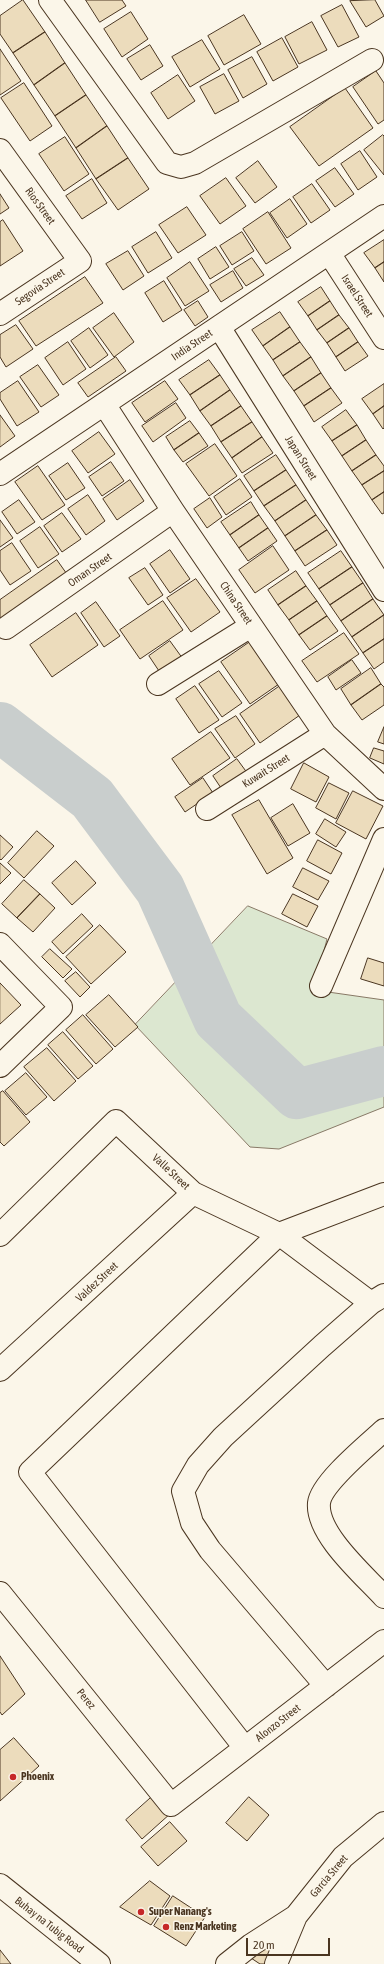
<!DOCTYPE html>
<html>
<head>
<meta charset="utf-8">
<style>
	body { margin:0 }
	#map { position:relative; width:384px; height:1964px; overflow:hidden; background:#fbf6e9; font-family:"Asap Condensed",sans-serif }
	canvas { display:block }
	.scale { position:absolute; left:246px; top:1938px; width:84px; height:18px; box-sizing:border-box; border:2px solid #4a3520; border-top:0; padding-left:5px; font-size:12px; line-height:14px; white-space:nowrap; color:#4a3520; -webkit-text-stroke:3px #fbf6e9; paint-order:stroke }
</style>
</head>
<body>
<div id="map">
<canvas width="384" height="1964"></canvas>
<div class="scale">20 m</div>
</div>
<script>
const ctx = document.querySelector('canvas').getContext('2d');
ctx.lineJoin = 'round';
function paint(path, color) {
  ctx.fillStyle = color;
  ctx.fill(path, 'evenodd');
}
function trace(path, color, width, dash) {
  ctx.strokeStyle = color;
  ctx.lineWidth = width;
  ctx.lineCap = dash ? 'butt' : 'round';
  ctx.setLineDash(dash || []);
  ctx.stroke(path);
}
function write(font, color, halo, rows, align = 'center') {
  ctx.font = font + ' "Asap Condensed",sans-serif';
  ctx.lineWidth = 3;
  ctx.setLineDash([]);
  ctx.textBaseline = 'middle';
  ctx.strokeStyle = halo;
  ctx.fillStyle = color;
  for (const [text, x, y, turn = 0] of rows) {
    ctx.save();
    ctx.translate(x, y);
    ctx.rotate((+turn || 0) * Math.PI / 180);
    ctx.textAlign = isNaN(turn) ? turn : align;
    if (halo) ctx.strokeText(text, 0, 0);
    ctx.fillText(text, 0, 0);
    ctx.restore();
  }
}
const green = new Path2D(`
	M248,906L327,939L314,990L384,1000V1107L279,1149L250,1147L135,1025Z`);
paint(green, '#dce7d0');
trace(green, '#887966', 1);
trace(new Path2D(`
	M0,727L92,798L160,889L218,1019L297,1094L384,1071`), '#c9cecd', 50);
const building = new Path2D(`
	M23,0L45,32L13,53L0,34V16Z
	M86,0H122L126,6L100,22Z
	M375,0L384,16L366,27L350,1Z
	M342,5L359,37L338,47L321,16Z
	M131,12L148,39L122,57L104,29Z
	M244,15L261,44L224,65L208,36Z
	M312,22L327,50L299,64L285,37Z
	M45,32L65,63L34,85L13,53Z
	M282,38L298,67L273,81L257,52Z
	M202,40L220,69L190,87L172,57Z
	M150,45L163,66L141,80L127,59Z
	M0,49L21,81L0,95Z
	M252,57L267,84L243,98L228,70Z
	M65,63L86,95L55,116L34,85Z
	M376,71L384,83V120L378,124L353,87Z
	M224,74L239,101L215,114L200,87Z
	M178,75L195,101L168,119L151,93Z
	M24,83L52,126L30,141L1,98Z
	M345,88L373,128L319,166L290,127Z
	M86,95L107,126L76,148L55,116Z
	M107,126L128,158L96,179L76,148Z
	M383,135L384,136V175L364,150Z
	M65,137L89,174L64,191L39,154Z
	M360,151L377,177L358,190L341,164Z
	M128,158L149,189L118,210L96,179Z
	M258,161L277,187L255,203L236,178Z
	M335,168L354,194L335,207L316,181Z
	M226,178L246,206L220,224L200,196Z
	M92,179L107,203L82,219L66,196Z
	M312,184L330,210L311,223L293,197Z
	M0,194L9,208L0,214Z
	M290,199L307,224L287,238L270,213Z
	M187,207L206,235L178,253L159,225Z
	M268,212L291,248L266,264L243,229Z
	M3,220L23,251L0,266V222Z
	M156,232L172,258L148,273L132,247Z
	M242,232L254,251L232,265L220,246Z
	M384,240V262L375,268L364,253Z
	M216,247L229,267L210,279L198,259Z
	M128,251L144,276L123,290L106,264Z
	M252,258L264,275L246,286L234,269Z
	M190,262L209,291L185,306L167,278Z
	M384,262V282L375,268Z
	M233,271L243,288L221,302L210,285Z
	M85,277L103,303L36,346L19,321Z
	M164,281L182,310L163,322L145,293Z
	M321,287L330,301L308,316L298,302Z
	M198,301L208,317L195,326L184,310Z
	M330,301L339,315L317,330L308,316Z
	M280,312L290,327L263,346L252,330Z
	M114,313L134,342L114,357L93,328Z
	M339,315L349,328L327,343L317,330Z
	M16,325L33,349L6,367L0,357V335Z
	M290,327L300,342L273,360L263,346Z
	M89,328L108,355L90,368L71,341Z
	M349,328L358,342L336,357L327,343Z
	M68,342L86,369L63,385L45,358Z
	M300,342L311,357L283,376L273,360Z
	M358,342L368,356L345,371L336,357Z
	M116,357L126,371L88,397L78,383Z
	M311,357L321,373L294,391L283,376Z
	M209,360L220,375L190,395L179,380Z
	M38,365L59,395L41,407L20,377Z
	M321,373L331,388L304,406L294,391Z
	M220,375L230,390L200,411L190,395Z
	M18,381L39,412L17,426L0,399V393Z
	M165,381L178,399L145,422L132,403Z
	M384,384V406L373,414L362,399Z
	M331,388L342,403L314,422L304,406Z
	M230,390L241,406L211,426L200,411Z
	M176,403L186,418L153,442L142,426Z
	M241,406L252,422L221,442L211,426Z
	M384,406V428L383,429L373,414Z
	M346,410L357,425L332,441L322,427Z
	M0,415L15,436L0,447Z
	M190,421L199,433L174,450L166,437Z
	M252,422L262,437L232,458L221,442Z
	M357,425L366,440L342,456L332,441Z
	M99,432L115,454L88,473L72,451Z
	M199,433L208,446L183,462L174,450Z
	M262,437L273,453L242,473L232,458Z
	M366,440L376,455L352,471L342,456Z
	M215,444L237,476L209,496L186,464Z
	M276,455L286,470L254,491L244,476Z
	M376,455L384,466V471L362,485L352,471Z
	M111,462L124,481L102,496L89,477Z
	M68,463L85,488L66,500L49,476Z
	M38,466L65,505L42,520L15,482Z
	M286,470L296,485L264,506L254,491Z
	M384,471V492L372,500L362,485Z
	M240,479L252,497L226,515L214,497Z
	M130,480L144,501L117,520L103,499Z
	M296,485L306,500L275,521L264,506Z
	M384,492V513L382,514L372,500Z
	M88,495L105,521L86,535L68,509Z
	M210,498L222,517L207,528L194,509Z
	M19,500L35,522L17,534L2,512Z
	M306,500L316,515L285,536L275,521Z
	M251,502L259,515L230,535L221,522Z
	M62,513L81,539L62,552L44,526Z
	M259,515L268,528L239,548L230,535Z
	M316,515L327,530L295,551L285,536Z
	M0,520L13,538L0,547Z
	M40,527L59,554L38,568L20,541Z
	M268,528L277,541L248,561L239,548Z
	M327,530L337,545L305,566L295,551Z
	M12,543L31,571L10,585L0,570V551Z
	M273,546L289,570L255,593L239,570Z
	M170,550L190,579L170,593L150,564Z
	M341,551L352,567L319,589L308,573Z
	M57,560L69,577L0,624V600Z
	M352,567L363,583L330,605L319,589Z
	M145,568L163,595L148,605L129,578Z
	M296,571L306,586L278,605L268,590Z
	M196,579L220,612L191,632L167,598Z
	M363,583L373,599L341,621L330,605Z
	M306,586L317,601L289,620L278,605Z
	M373,599L384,615L352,637L341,621Z
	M163,601L183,630L140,659L120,630Z
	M317,601L327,616L299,635L289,620Z
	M96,602L120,636L104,647L81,613Z
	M76,613L98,645L52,677L30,645Z
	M384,615V639L363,653L352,637Z
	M327,616L338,631L310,650L299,635Z
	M344,633L359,654L317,682L302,661Z
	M384,639V662L374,669L363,653Z
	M170,641L183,659L161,674L149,656Z
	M250,642L279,684L250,704L221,662Z
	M352,660L361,673L336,690L328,677Z
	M371,668L381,684L351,705L341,689Z
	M219,671L242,703L222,717L199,684Z
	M381,684L384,687V705L362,720L351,705Z
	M195,686L219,720L199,733L176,699Z
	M280,686L300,715L260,743L240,714Z
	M236,716L255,744L235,758L215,729Z
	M384,727V744L378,742Z
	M211,732L230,758L190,785L172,759Z
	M374,748L384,751V764L370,758Z
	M237,759L248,774L223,791L213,776Z
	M304,763L329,777L316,802L291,789Z
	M203,778L213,793L185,812L175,797Z
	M329,783L349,793L336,819L316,808Z
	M353,791L383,806L366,839L336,823Z
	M259,800L293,858L267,874L232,815Z
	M293,804L310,833L288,846L271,818Z
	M325,819L346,832L336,847L316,834Z
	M37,831L54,846L24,878L8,863Z
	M0,835L13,847L1,860L0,859Z
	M318,840L342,853L331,874L307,861Z
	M76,861L96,883L72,905L52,883Z
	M0,863L11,873L0,884Z
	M303,868L329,881L318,900L293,887Z
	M24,880L40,894L17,918L2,904Z
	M40,894L55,908L33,932L17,918Z
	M293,894L318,906L307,927L282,914Z
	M82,914L93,926L63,954L52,942Z
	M100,925L126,952L91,984L66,957Z
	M50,949L72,969L63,978L42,957Z
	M368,958L384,963V986L361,979Z
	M76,972L90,987L80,997L65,981Z
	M0,983L21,1005L0,1024Z
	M109,995L138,1027L115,1047L86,1015Z
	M83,1015L113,1049L96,1064L66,1030Z
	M63,1032L93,1066L78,1079L48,1045Z
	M47,1048L76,1081L54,1101L24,1067Z
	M26,1073L47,1097L26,1115L5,1091Z
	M3,1091L30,1122L4,1146L0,1142V1093Z
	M0,1656L25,1694L2,1715L0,1712Z
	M14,1738L39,1766L0,1801V1750Z
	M154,1795L171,1813L142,1839L126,1820Z
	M249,1797L269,1815L247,1841L226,1823Z
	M170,1822L187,1841L158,1866L141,1847Z
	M150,1881L170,1896L151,1925L120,1907Z
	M173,1896L205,1917L186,1946L154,1926Z
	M261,1944L275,1954L267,1964H260L251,1958Z
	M0,1950L11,1964H0Z`);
paint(building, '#ecdcbc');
trace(building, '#4a3520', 1);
const street = new Path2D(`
	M50,0L167,163L181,167L195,163L372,60
	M0,150L80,261L0,314
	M329,253L384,338
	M219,327L384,590
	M104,404L173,511L325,734L384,789
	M0,474L384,216
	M6,628L173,511
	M158,684L251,626
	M207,809L325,734
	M0,944L61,1007L0,1066
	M321,986L384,839
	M0,1235L116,1121L193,1193L279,1234L371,1303
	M0,1370L193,1193
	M384,1430C369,1444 321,1483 319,1503C316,1534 364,1575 384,1597
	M0,1593L171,1805L384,1641
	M326,1686L210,1550L192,1523L183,1491L198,1465L223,1437L322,1346L371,1303L384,1295
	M245,1748L30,1472L279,1234L384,1194
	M227,1964L251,1945L296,1916
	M276,1964L296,1916L343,1857L384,1823`);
const secondary = new Path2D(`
	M0,1885L99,1964`);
trace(street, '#4a3520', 24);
trace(secondary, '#4a3520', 24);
trace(street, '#fbf6e9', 22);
trace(secondary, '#fbf6e9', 22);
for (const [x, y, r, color] of [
	[13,1777,4,"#c62828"],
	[141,1912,4,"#c62828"],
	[166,1927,4,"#c62828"]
]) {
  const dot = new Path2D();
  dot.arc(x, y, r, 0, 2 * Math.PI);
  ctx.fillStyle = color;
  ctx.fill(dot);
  trace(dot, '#fbf6e9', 1.5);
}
write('11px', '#4a3520', '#fbf6e9', [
	["Rios Street",40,206,54],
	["Segovia Street",40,287,-34],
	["Israel Street",357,296,57],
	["India Street",192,345,-34],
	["Japan Street",301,458,58],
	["Oman Street",90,570,-35],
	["China Street",236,603,56],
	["Kuwait Street",266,771,-32],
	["Valle Street",171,1172,43],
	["Valdez Street",97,1282,-43],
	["Perez",86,1699,51],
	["Alonzo Street",278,1723,-38],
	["Garcia Street",329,1876,-50],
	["Buhay na Tubig Road",49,1925,38]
]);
write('bold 11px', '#4a3520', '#fbf6e9', [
	["Phoenix",21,1777],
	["Super Nanang's",149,1912],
	["Renz Marketing",174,1927]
], 'left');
</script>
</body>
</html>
